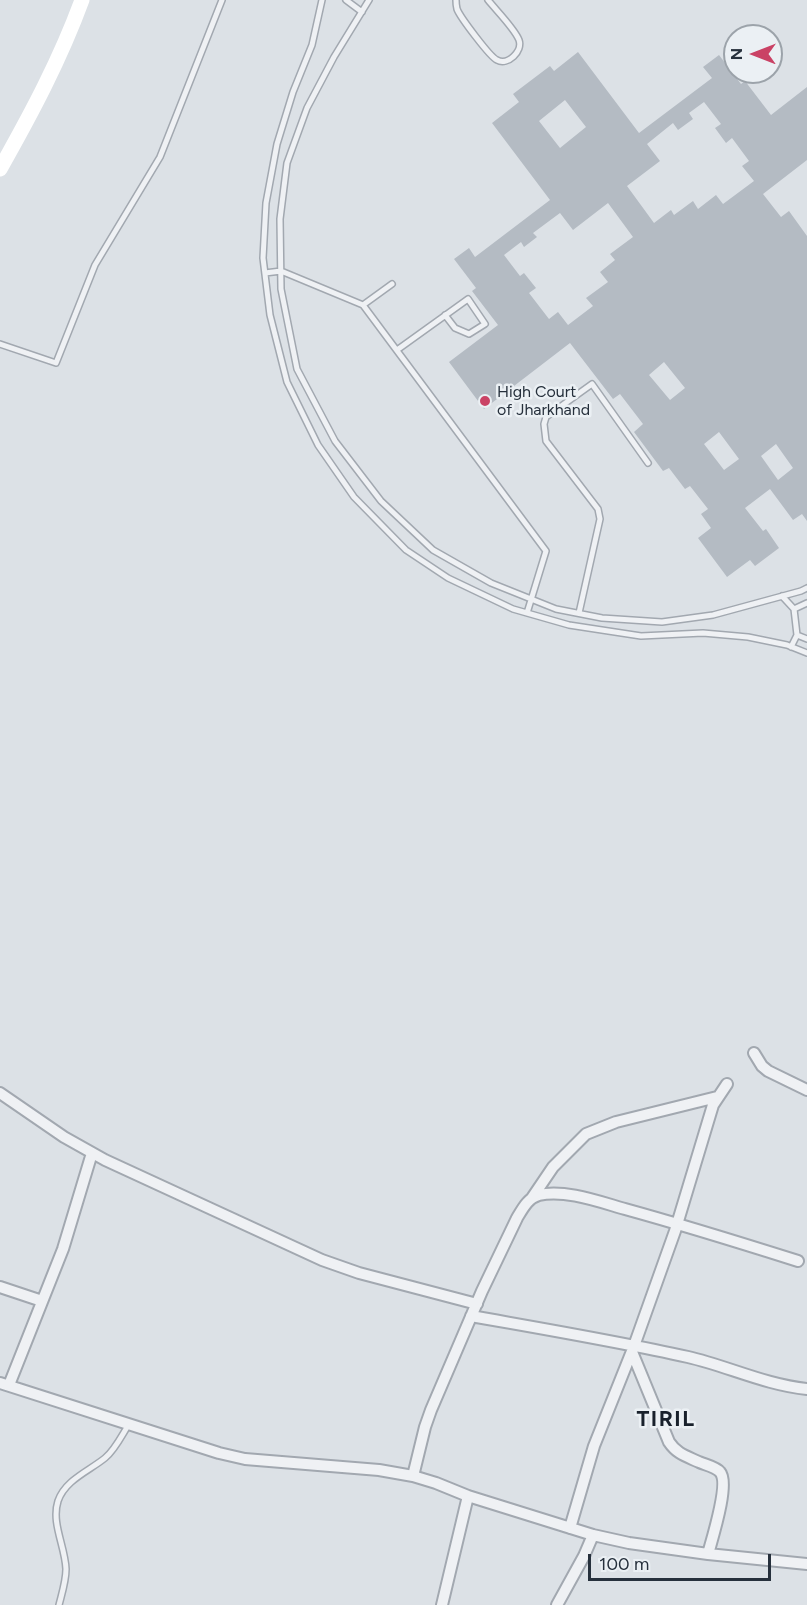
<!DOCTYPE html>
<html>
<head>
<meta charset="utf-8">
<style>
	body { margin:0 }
	#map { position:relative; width:807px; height:1605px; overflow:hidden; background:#dce1e6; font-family:Figtree,sans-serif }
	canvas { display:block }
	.north { position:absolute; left:723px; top:24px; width:60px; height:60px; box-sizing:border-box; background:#ebf0f4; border:2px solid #9ca3aa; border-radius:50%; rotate:270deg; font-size:16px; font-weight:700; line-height:24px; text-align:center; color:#26303c }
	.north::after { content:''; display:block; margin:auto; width:21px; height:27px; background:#ca4265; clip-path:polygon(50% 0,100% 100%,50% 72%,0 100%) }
	.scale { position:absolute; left:588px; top:1554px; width:183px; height:27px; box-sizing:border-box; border:3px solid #26303c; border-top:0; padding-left:8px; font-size:18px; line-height:21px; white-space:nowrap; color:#26303c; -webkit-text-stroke:4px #ebf0f4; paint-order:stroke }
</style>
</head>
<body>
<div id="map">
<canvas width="807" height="1605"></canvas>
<div class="north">N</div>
<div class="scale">100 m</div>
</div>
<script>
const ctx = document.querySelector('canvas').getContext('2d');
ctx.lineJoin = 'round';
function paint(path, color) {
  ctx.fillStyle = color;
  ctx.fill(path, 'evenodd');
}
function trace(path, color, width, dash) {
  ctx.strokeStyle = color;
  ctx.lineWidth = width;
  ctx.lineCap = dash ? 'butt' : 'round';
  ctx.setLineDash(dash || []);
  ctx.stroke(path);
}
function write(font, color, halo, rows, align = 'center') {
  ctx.font = font + ' Figtree,sans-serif';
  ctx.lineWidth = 5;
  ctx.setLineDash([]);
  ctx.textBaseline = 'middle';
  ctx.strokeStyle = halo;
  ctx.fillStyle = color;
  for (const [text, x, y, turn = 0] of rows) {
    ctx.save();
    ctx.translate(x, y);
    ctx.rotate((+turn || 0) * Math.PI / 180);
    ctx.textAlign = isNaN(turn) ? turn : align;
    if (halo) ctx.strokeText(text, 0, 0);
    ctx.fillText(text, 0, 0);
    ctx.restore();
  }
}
paint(new Path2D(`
	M578,52L639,133L712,78L703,67L719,55L741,84L745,81L771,115L807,87V160L763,194L781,217L789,211L807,236V521L802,514L793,520L770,489L745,508L763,531L766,529L779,548L755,566L750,560L727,577L698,538L711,528L701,514L708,509L690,486L685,489L669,468L663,471L634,432L643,424L620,394L613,399L570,343L484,409L449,362L498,325L472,291L476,288L454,259L469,248L475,257L550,200L492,123L519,102L513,94L550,66L554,71ZM565,100L586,127L560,148L539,121ZM704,102L721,124L715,128L726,143L732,138L749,161L742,166L754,181L723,204L716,195L698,209L693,201L674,215L671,210L654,223L627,186L660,161L647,144L673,123L678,130L693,119L689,113ZM608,203L633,237L610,254L615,260L600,272L608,282L586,298L593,306L568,325L558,312L549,319L529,293L536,288L524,273L520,276L504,255L521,242L524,247L537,237L533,233L560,213L573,230ZM664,362L685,388L670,400L649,375ZM719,432L739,459L724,470L704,444ZM776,444L793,468L778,480L761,456Z`), '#b4bbc3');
const lane = new Path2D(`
	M322,0L312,45L293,92L277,144L266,203L263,258L270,315L287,382L318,445L354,497L406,550L448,578L513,609L569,625L641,636L703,633L748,637L787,645L807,653
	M346,0L362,12
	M369,0L334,57L307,108L287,163L280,219L281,289L297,369L335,441L381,501L433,550L491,583L556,609L602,618L662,622L713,615L801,591L807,588
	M456,0C456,4 456,5 457,9C460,17 490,57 497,60C508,66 523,51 519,40C515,29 496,10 488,0
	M265,273L281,271L363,305L546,551L527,613
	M363,305L392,284
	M0,344L56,363L95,265L160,157L222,0
	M397,350L468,299L485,324L469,334L455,328L445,315
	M782,596L794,609L797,635L791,647
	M794,609L807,603
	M579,613L600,519L598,509L546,441L544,424L546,417L592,384L648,463
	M797,635L807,639
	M59,1605C62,1593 66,1581 66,1569C65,1546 51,1523 58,1501C65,1480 89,1471 105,1458C115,1450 122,1435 129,1424`);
const street = new Path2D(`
	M754,1053L762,1066L768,1071L807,1090
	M0,1093L64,1137L105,1160L322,1260L359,1273L477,1304
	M532,1198L553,1167L586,1134L616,1122L717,1097
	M0,1287L42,1301
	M471,1316C544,1329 616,1341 688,1357C727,1366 766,1385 807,1389
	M632,1352L669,1442C677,1454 686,1456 699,1462C706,1465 716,1467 720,1472C730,1483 712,1539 708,1554
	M0,1383L219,1453L245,1459L379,1470L413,1476L436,1483L468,1496L593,1535L629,1543L708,1554L807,1564
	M9,1385L63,1249L92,1153
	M413,1476L425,1427L431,1410L482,1291L517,1218C523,1208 528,1198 539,1195C565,1189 600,1202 625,1209C683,1225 741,1243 798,1261
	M570,1528L594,1446L634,1346L675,1231L713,1105L727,1084
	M442,1605L468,1496
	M557,1605L584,1556L593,1535`);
trace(lane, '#a2a8b0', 8);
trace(street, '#a2a8b0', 14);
trace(lane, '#eff1f4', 5);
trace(street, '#eff1f4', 10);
trace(new Path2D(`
	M0,169C31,114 60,60 82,0`), '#fff', 15);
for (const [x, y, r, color] of [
	[485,401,6,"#ca4265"]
]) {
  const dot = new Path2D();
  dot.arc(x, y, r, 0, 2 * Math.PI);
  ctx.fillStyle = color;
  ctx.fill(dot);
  trace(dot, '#ebf0f4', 2);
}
write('16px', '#26303c', '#ebf0f4', [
	["High Court",497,392],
	["of Jharkhand",497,410]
], 'left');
ctx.letterSpacing = '1.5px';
write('bold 22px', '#19212c', '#ebf0f4', [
	["TIRIL",666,1420]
]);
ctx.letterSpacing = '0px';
</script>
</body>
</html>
